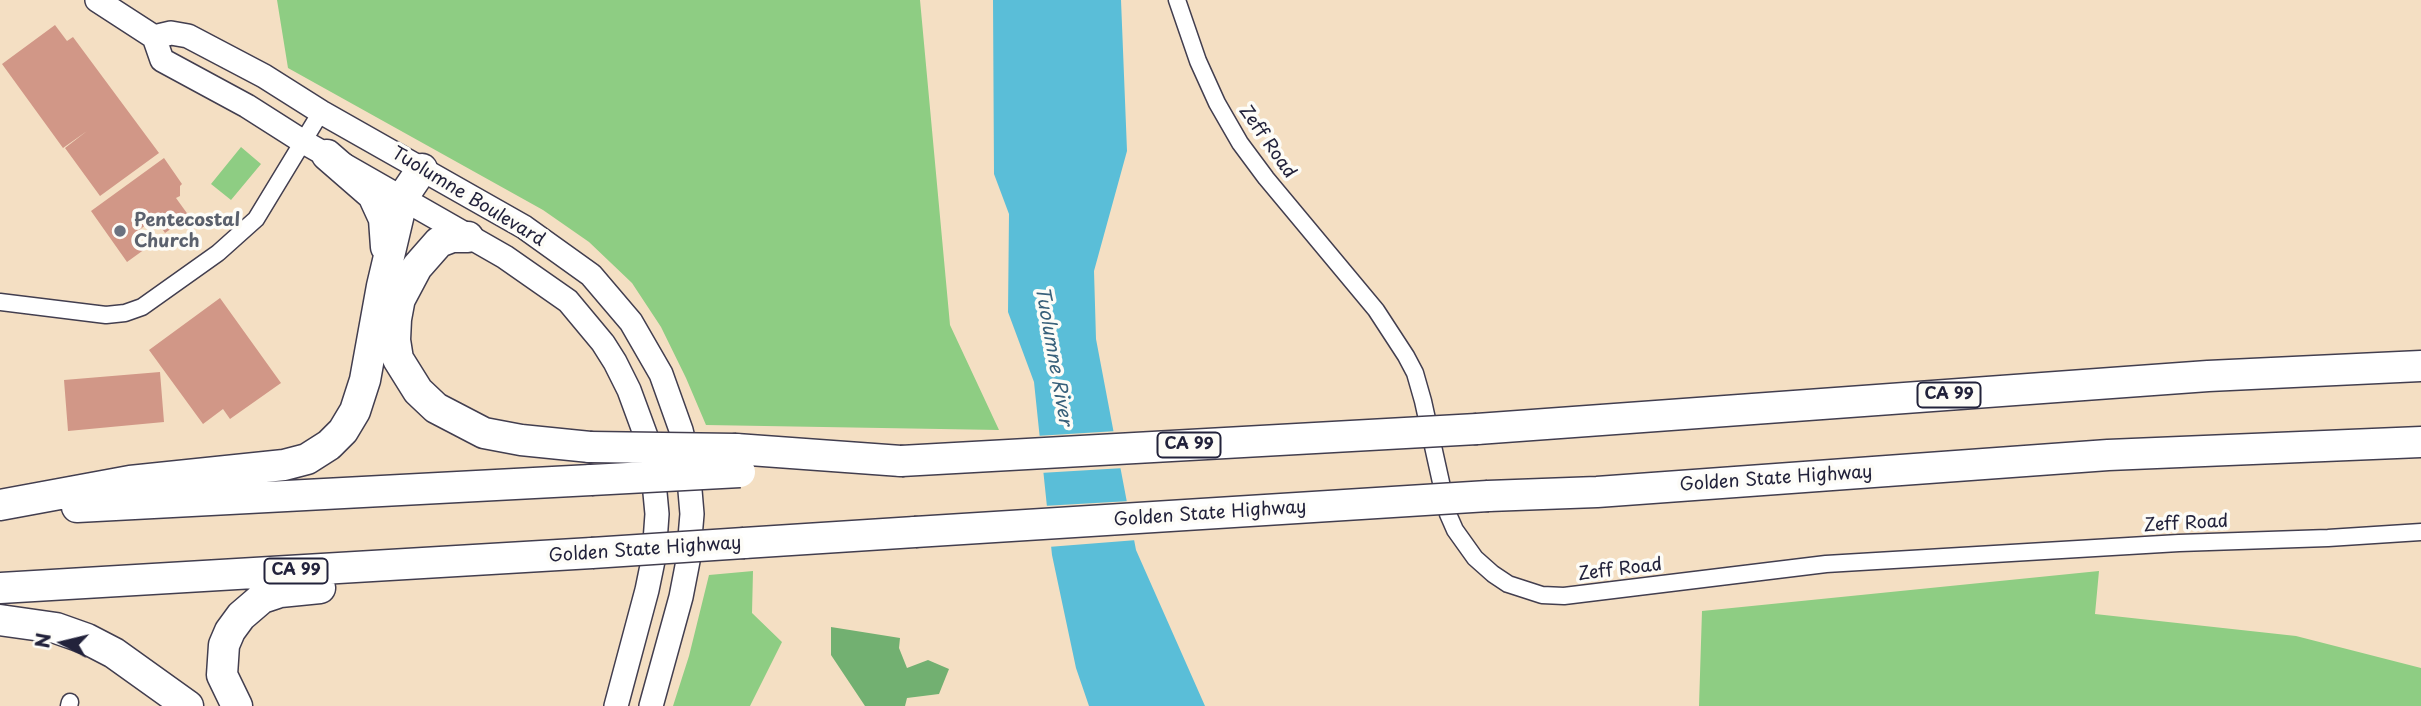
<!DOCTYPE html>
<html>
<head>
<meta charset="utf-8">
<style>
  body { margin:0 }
  #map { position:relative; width:2421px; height:706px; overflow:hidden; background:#f4dfc3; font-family:"Playpen Sans",sans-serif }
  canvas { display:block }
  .north { position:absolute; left:28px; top:608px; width:70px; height:70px; -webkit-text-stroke:5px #fdfcf7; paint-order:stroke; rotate:277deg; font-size:19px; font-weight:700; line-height:28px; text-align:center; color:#22223b }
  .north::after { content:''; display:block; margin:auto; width:24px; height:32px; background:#22223b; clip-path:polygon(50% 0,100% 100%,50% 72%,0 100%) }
</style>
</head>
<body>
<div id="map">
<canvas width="2421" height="706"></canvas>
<div class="north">N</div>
</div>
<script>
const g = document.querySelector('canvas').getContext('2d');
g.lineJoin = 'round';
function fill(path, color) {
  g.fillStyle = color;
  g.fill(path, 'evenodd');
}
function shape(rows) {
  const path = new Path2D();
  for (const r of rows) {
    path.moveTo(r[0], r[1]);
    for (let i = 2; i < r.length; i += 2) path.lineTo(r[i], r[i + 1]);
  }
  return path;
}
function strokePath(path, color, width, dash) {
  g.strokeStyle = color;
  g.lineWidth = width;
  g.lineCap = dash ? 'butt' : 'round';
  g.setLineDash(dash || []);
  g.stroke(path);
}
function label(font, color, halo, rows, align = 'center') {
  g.font = font + ' "Playpen Sans",sans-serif';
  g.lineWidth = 7;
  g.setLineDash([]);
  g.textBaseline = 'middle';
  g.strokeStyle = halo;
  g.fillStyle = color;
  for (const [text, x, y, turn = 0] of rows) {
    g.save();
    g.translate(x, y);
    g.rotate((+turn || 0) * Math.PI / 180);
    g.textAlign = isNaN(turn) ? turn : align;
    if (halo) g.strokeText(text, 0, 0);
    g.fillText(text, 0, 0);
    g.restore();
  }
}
fill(shape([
  [277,0,920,0,950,325,999,430,706,425,686,378,661,327,632,283,589,242,543,210,288,68],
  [241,147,261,164,231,200,211,184],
  [753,571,752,613,782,642,750,706,673,706,689,656,709,575],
  [2099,571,2095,614,2296,636,2421,668,2421,706,1699,706,1702,611]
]), '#8ecd83');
fill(shape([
  [831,627,900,638,899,648,907,668,928,660,949,669,939,694,907,698,905,706,865,706,831,655]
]), '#72b071');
fill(shape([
  [993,0,1121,0,1127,151,1094,271,1096,339,1136,550,1205,706,1089,706,1076,668,1052,555,1034,382,1008,312,1009,214,994,174]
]), '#5abed8');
fill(shape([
  [1117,431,1124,468,1040,473,1036,436],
  [1130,501,1137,540,1048,547,1043,506]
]), '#f4dfc3');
fill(shape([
  [55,25,67,41,73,37,159,153,100,196,65,148,87,131,63,148,2,64],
  [164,158,182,184,180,186,180,196,176,198,189,216,165,233,155,218,134,234,145,249,127,262,91,211],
  [220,298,281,383,230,419,223,409,203,424,149,350],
  [160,372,164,422,68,431,64,380]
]), '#d19787');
const street = shape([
  [1177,0,1198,61,1217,103,1240,143,1266,178,1376,310,1406,356,1415,373,1423,401,1448,514,1455,530,1475,558,1493,574,1508,584,1542,595,1564,596,1826,564,2179,543,2328,538,2421,532],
  [0,302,106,315,125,313,142,307,218,253,256,219,321,112],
  [69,706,70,702]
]);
const secondary = shape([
  [97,0,154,37,162,60,247,106,302,141,505,257,568,301,603,343,615,362,629,390,647,439,652,461,657,514,654,556,647,590,616,706],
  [154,37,171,33,188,36,264,76,321,112,524,227,591,275,631,322,661,374,681,430,687,455,692,514,688,561,681,597,651,706]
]);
const highway = shape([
  [327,155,373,195,384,219,386,247],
  [402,287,396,319,395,340,398,359,418,391,436,408,484,433,521,440,590,447],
  [400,299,417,267,439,242,452,237,468,237],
  [1477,429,2208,376,2421,366],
  [736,449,901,461],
  [1488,496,1597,492,2108,455,2421,442],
  [0,505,130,481,284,465,307,459,329,445,343,431,355,411,365,380,382,286,403,197,422,169],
  [77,507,591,480],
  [744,543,915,532],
  [0,588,592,553],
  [0,620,56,628,87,639,114,653,188,706],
  [237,706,222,675,224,645,230,631,241,616,262,598,280,592,320,588]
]);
strokePath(street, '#423e4f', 19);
strokePath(secondary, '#423e4f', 26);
strokePath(highway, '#423e4f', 33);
strokePath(street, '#fff', 16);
strokePath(secondary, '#fff', 23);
strokePath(highway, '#fff', 30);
const highwayBridge = shape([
  [590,447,736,449],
  [901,461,1477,429],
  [591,480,740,472],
  [915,532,1488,496],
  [592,553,744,543]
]);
strokePath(highwayBridge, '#423e4f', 33, []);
strokePath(highwayBridge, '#fff', 30);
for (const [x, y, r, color] of [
  [120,231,7,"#6b7280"]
]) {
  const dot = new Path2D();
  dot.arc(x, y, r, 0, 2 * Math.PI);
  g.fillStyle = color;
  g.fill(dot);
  strokePath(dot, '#fdfcf7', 2.5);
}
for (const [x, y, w] of [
  [1949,395,63],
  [1189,445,63],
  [296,571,63]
]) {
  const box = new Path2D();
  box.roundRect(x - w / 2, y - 12.5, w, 25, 5);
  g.fillStyle = '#fdfcf7';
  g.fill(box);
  strokePath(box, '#22223b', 2);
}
label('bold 16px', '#22223b', null, [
  ["CA 99",1949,395],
  ["CA 99",1189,445],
  ["CA 99",296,571]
]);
label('18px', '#22223b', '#fdfcf7', [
  ["Zeff Road",1267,142,55],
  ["Tuolumne Boulevard",468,197,31],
  ["Golden State Highway",1776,479,-4],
  ["Golden State Highway",1210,514,-4],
  ["Zeff Road",2186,524,-3],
  ["Golden State Highway",645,550,-4],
  ["Zeff Road",1620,570,-7]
]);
label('bold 18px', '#5b616d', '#fdfcf7', [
  ["Pentecostal",134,221],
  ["Church",134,242]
], 'left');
label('italic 19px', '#38607a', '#fdfcf7', [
  ["Tuolumne River",1053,356,80]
]);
</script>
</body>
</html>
